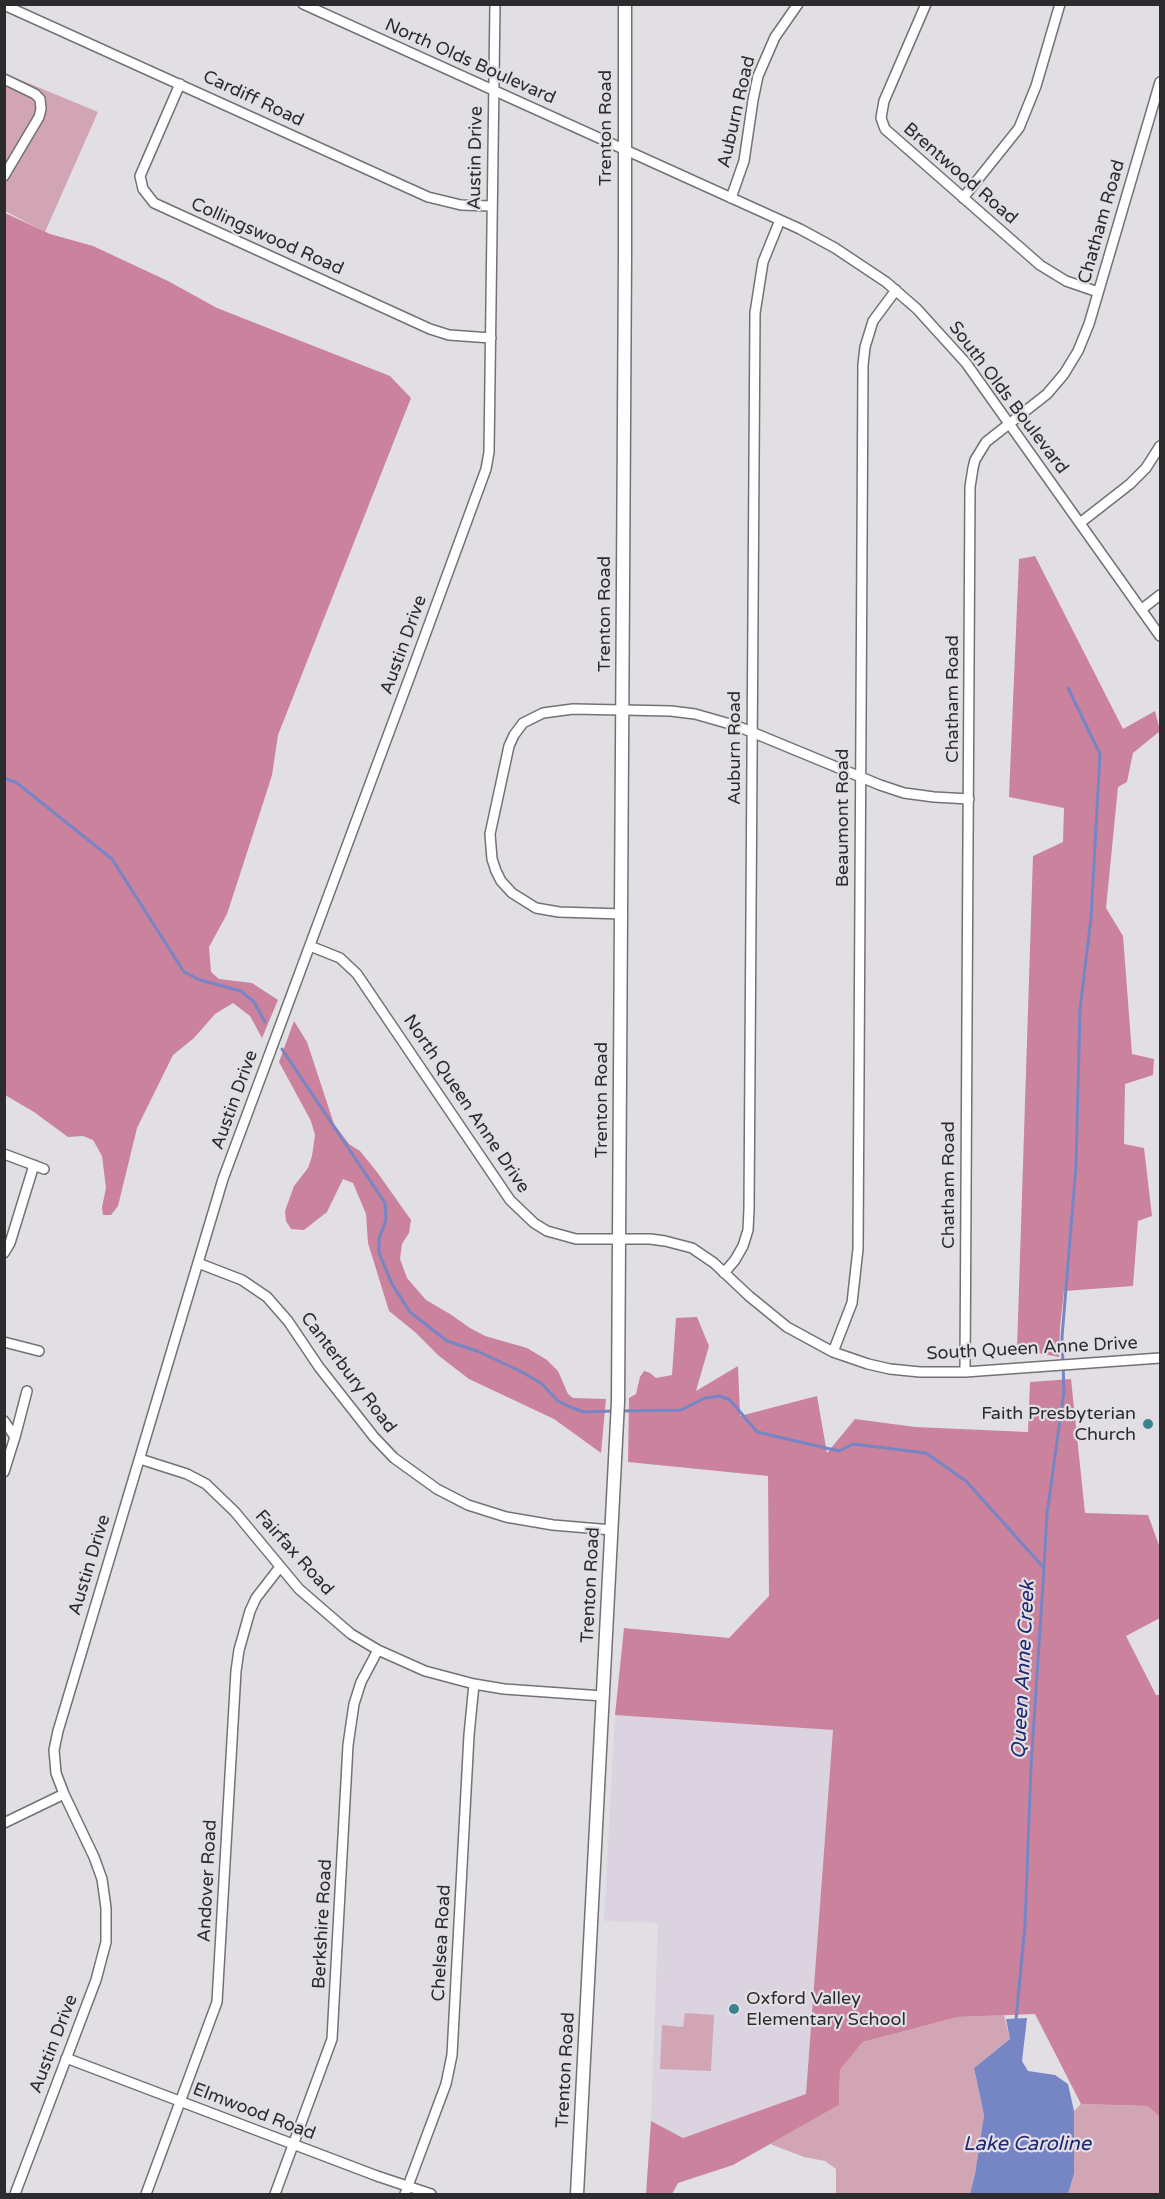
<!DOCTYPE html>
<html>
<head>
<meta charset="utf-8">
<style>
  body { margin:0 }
  #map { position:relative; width:1165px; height:2199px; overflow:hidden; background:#e2dfe4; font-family:"Varela Round",sans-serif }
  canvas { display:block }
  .frame { position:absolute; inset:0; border:6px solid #2c2b2d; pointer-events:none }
</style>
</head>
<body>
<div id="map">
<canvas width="1165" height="2199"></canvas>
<div class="frame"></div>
</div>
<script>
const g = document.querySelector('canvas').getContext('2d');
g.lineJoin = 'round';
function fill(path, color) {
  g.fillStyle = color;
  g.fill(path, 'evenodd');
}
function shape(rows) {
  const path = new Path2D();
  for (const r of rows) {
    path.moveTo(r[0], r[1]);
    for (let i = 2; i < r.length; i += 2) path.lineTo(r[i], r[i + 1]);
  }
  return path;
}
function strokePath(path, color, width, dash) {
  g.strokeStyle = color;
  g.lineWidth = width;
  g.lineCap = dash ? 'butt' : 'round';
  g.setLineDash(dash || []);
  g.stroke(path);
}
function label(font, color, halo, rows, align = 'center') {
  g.font = font + ' "Varela Round",sans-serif';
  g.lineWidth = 4.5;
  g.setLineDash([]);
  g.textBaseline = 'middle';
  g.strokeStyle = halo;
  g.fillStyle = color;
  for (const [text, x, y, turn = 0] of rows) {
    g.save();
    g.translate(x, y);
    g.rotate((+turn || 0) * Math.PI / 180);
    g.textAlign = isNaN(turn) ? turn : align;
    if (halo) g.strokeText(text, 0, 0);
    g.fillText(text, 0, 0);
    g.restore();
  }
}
fill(shape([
  [615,1715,833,1729,806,2094,683,2138,651,2121,658,1923,604,1921]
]), '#dbd3df');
fill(shape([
  [4,73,98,112,45,232,5,211],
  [685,2013,714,2015,711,2071,660,2069,662,2025,683,2027],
  [1004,2015,1010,2039,974,2068,984,2115,975,2174,970,2194,836,2194,836,2169,825,2161,804,2157,770,2144,839,2105,840,2070,863,2042,958,2017],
  [1081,2104,1147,2106,1160,2117,1160,2194,1068,2194,1074,2174,1074,2111]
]), '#d2a5b5');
fill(shape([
  [5,213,50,234,93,246,168,281,217,308,390,376,411,398,278,735,272,775,257,822,227,914,209,947,211,972,219,979,252,983,278,1000,262,1038,250,1016,233,1003,215,1014,194,1038,173,1055,137,1128,118,1206,111,1215,103,1215,102,1207,106,1188,102,1156,93,1140,83,1136,68,1137,34,1112,5,1095],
  [1035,556,1123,729,1155,711,1160,731,1133,753,1127,782,1118,787,1106,908,1123,936,1132,1054,1154,1059,1153,1075,1125,1084,1124,1144,1144,1148,1152,1216,1138,1221,1133,1286,1064,1291,1060,1327,1059,1357,1017,1349,1033,856,1063,842,1064,808,1009,797,1019,559],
  [294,1021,307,1042,334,1124,349,1144,360,1151,377,1172,411,1220,409,1233,402,1244,400,1259,407,1278,426,1300,450,1314,470,1328,485,1336,527,1348,547,1360,558,1371,568,1394,573,1398,606,1399,601,1453,554,1419,469,1379,439,1356,415,1332,389,1311,368,1243,366,1214,353,1183,343,1179,327,1212,304,1230,291,1229,286,1221,285,1211,294,1186,308,1168,312,1156,315,1135,311,1121,279,1062],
  [697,1317,709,1346,696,1391,738,1366,740,1416,817,1396,827,1453,855,1419,915,1427,1028,1432,1030,1382,1071,1379,1085,1513,1148,1515,1160,1548,1160,1618,1126,1636,1156,1695,1160,1695,1160,2117,1147,2106,1081,2104,1035,2014,958,2017,863,2042,840,2070,839,2105,733,2165,678,2183,672,2194,646,2194,651,2121,683,2138,806,2094,833,1730,615,1715,624,1628,729,1638,769,1596,768,1476,628,1462,629,1398,636,1394,640,1377,644,1371,650,1373,656,1378,672,1375,676,1318]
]), '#ca829d');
fill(shape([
  [1027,2018,1022,2061,1028,2071,1055,2075,1068,2084,1074,2111,1074,2174,1068,2194,970,2194,975,2174,984,2115,974,2068,1010,2039,1006,2019]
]), '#7686c4');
strokePath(shape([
  [4,778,17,783,112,859,184,972,200,980,241,991,254,1002,265,1022],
  [282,1049,385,1203,386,1220,379,1239,379,1253,392,1284,410,1312,447,1341,477,1351,520,1371,541,1383,558,1401,568,1406,584,1412,613,1411],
  [620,1411,681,1410,705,1398,720,1396,730,1400,757,1432,839,1451,853,1444,926,1453,966,1481,1044,1568,1031,1767,1025,1925,1016,2020],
  [1044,1567,1047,1514,1064,1391,1062,1337,1076,1166,1080,1009,1091,918,1100,754,1068,688],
  [4,2191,5,2192]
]), '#7686c4', 3);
const minor = shape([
  [303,4,800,229,835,248,886,282,917,309,966,363,1160,636],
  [926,4,884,101,881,118,885,129,1040,265,1066,281,1098,292],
  [4,5,428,197,461,205,492,206],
  [4,79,35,94,40,99,41,109,39,117,4,176],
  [180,84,140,176,143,189,154,203,430,329,449,335,491,338],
  [731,198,744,161,753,100,758,76,775,37,798,4],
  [963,198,1019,128,1036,86,1060,4],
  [1080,523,1130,484,1146,468,1160,446],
  [1142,609,1160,595],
  [622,914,559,912,536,908,512,893,501,881,496,871,492,859,490,834,509,746,514,735,523,723,543,713,573,709,671,711,695,714,737,726,880,785,904,793,934,797,969,799],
  [310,946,340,958,357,974,510,1200,534,1223,547,1231,576,1239,650,1239,665,1241,692,1248,714,1263,749,1296,787,1327,833,1352,868,1364,890,1369,920,1372,965,1372,1160,1358],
  [4,1154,44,1169],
  [4,1253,10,1243,34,1165],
  [198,1263,242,1280,267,1297,288,1321,319,1367,374,1437,394,1458,437,1489,468,1505,506,1517,553,1525,612,1530],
  [724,1273,735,1260,743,1246,748,1230,749,1209,755,313,763,262,780,220],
  [4,1342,39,1351],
  [833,1352,852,1303,858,1249,863,365,865,347,873,321,896,290],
  [965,1372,970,487,973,468,975,460,986,442,1047,394,1064,374,1078,351,1089,324,1160,82],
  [4,1421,15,1437,4,1472],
  [15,1437,27,1391],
  [140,1459,187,1474,206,1484,235,1512,299,1589,351,1634,378,1650,425,1671,474,1684,504,1689,603,1696],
  [4,1823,64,1794],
  [66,2058,377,2176,431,2194],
  [15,2194,96,1980,106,1942,106,1908,102,1879,94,1857,64,1794,56,1773,54,1750,58,1731,223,1179,413,668,486,469,489,452,495,4],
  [146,2194,217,2002,236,1671,239,1650,250,1611,256,1598,280,1567],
  [275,2194,332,2039,348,1745,354,1704,361,1682,378,1650],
  [405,2194,446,2084,452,2055,469,1735,474,1684]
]);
const major = shape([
  [577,2194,618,1402,625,255,625,4]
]);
strokePath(minor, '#747175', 12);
strokePath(major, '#747175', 15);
strokePath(minor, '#fff', 9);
strokePath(major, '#fff', 12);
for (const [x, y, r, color] of [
  [1148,1424,6,"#3d838f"],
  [734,2009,6,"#3d838f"]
]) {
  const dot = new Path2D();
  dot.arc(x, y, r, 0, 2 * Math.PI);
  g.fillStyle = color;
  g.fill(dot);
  strokePath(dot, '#e2dfe4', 2);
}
label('18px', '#2c2b2d', '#e2dfe4', [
  ["North Olds Boulevard",470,62,24],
  ["Cardiff Road",253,99,25],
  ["Auburn Road",737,112,-77],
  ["Trenton Road",606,128,-90],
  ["Austin Drive",476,158,-89],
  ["Brentwood Road",960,174,41],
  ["Chatham Road",1102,222,-74],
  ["Collingswood Road",267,237,24],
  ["South Olds Boulevard",1008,398,53],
  ["Trenton Road",605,614,-90],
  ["Austin Drive",404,645,-70],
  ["Chatham Road",953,699,-90],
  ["Auburn Road",735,748,-90],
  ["Beaumont Road",843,818,-90],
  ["Austin Drive",235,1100,-70],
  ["Trenton Road",602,1100,-90],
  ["North Queen Anne Drive",466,1104,56],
  ["Chatham Road",949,1185,-90],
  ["South Queen Anne Drive",1032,1349,-3],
  ["Canterbury Road",348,1373,53],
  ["Fairfax Road",294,1553,48],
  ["Austin Drive",90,1565,-73],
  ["Trenton Road",591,1585,-87],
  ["Andover Road",208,1881,-87],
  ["Berkshire Road",323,1924,-87],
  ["Chelsea Road",442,1943,-87],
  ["Austin Drive",54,2044,-69],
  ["Trenton Road",566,2070,-87],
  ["Elmwood Road",254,2112,21]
]);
label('18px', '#2c2b2d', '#e2dfe4', [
  ["Faith Presbyterian",1136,1414],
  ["Church",1136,1435],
  ["Oxford Valley",746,1999,"left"],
  ["Elementary School",746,2020,"left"]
], 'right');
label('italic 20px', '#1f2771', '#e2dfe4', [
  ["Queen Anne Creek",1024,1670,-87],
  ["Lake Caroline",1027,2145]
]);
</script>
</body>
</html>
